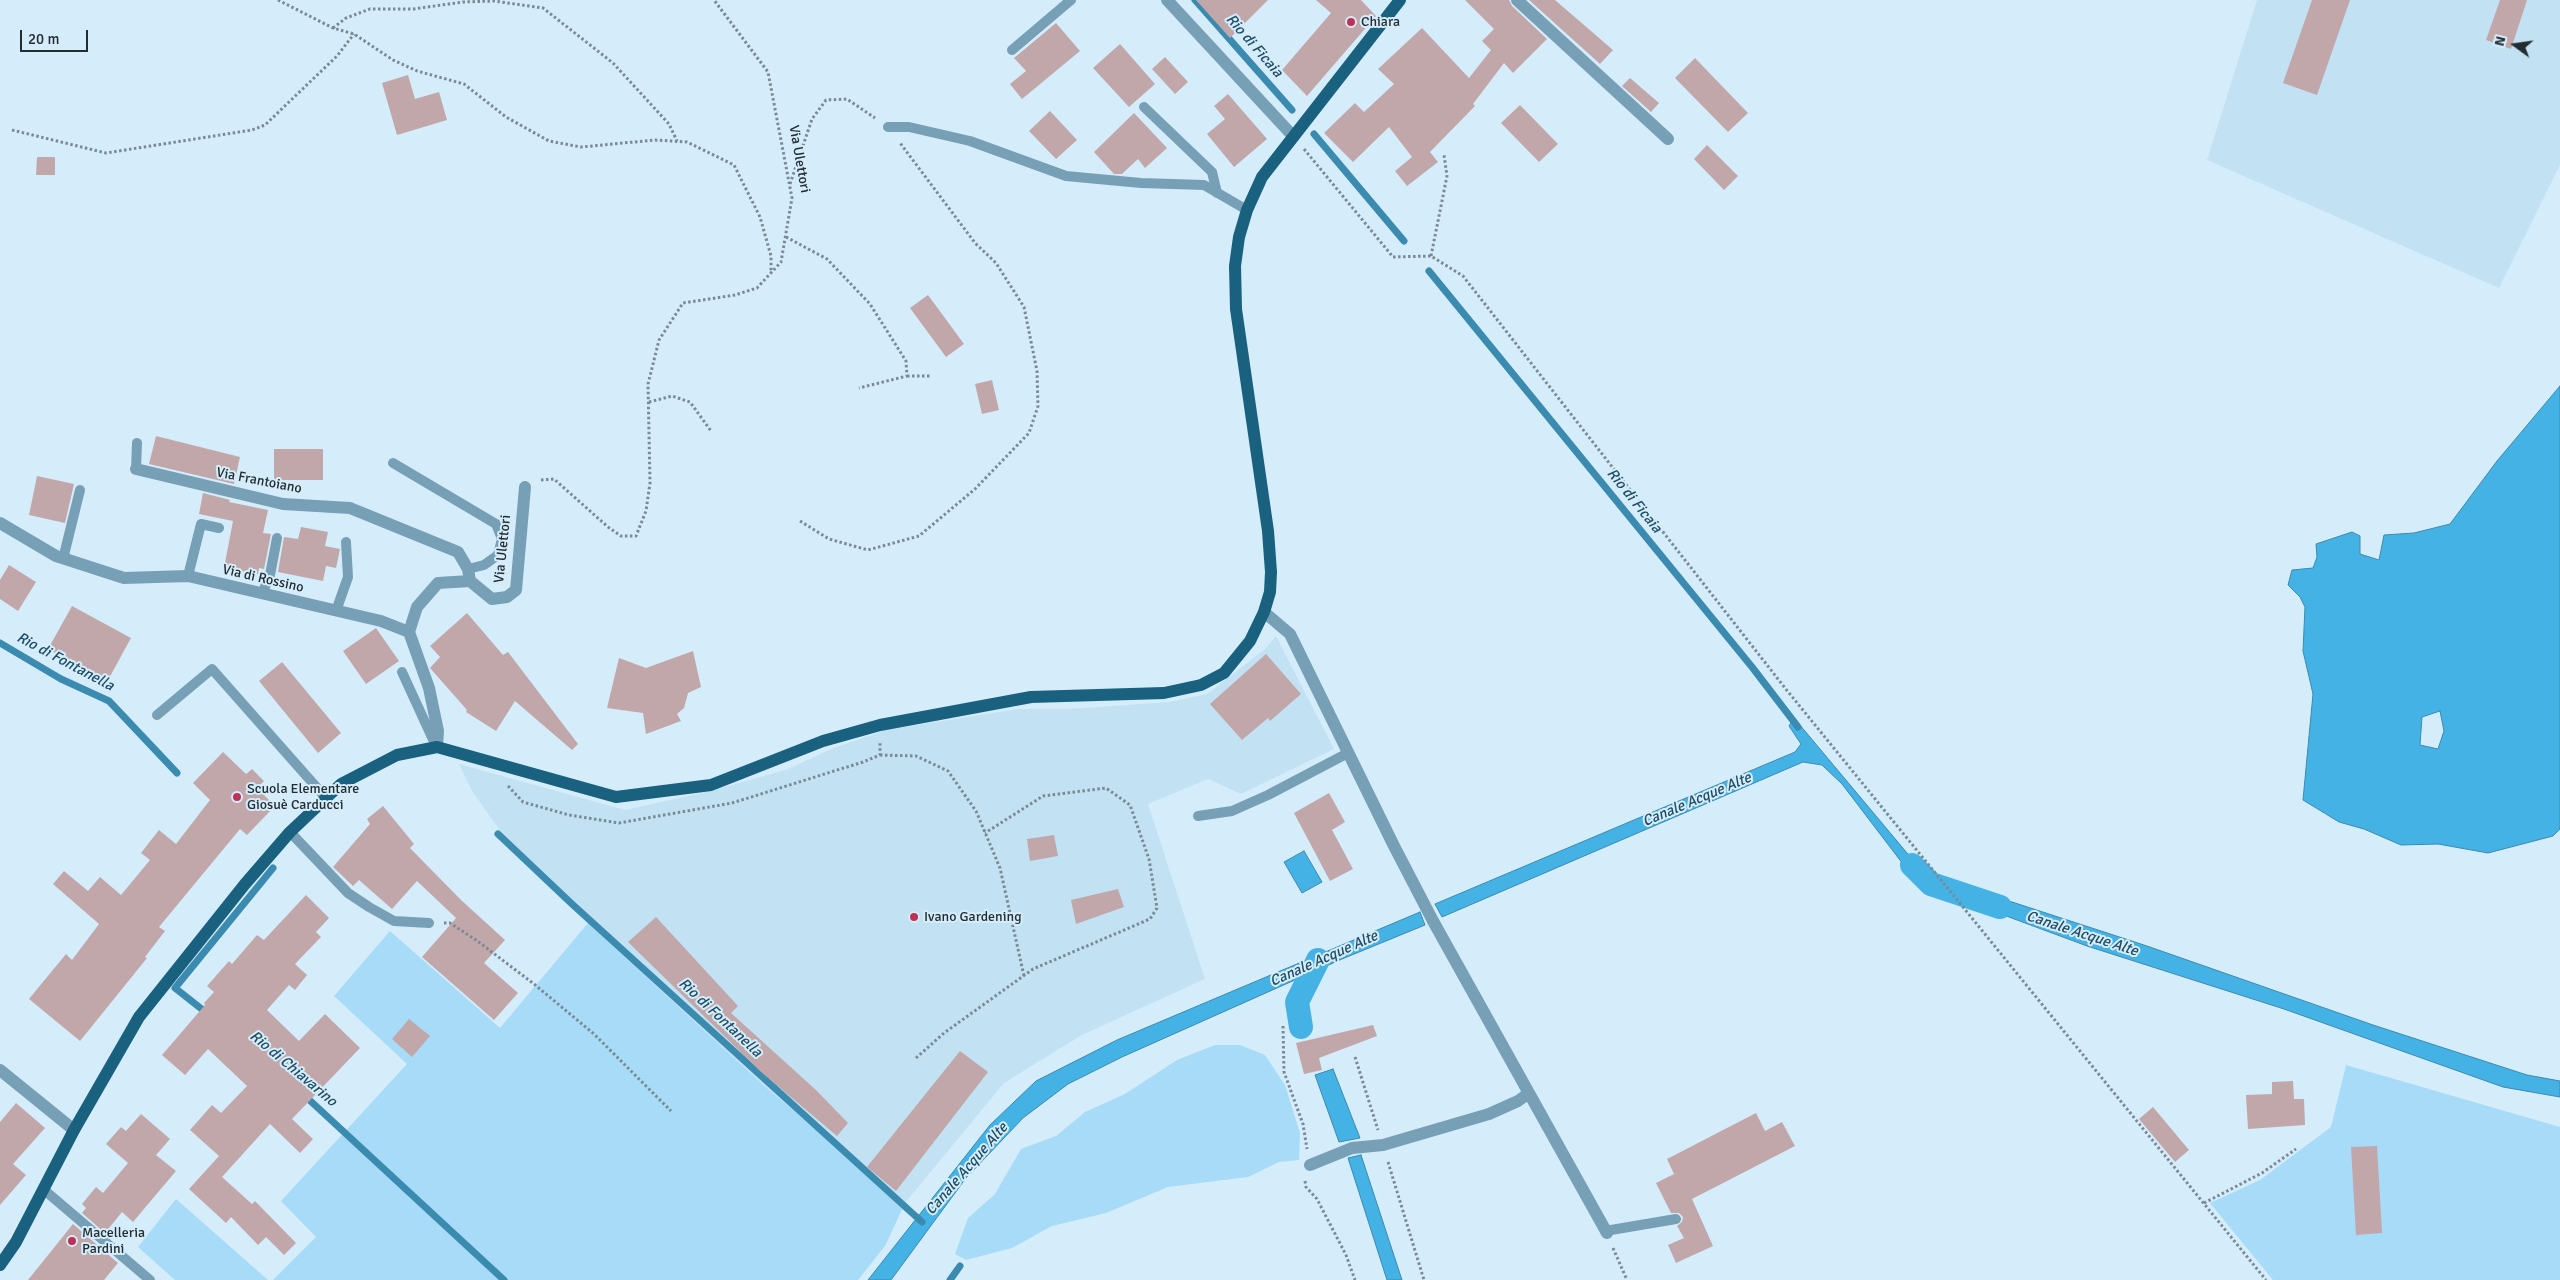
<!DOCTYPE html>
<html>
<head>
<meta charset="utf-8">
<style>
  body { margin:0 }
  #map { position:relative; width:2560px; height:1280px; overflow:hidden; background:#d5edfb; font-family:Signika,sans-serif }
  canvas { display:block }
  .north { position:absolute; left:2490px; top:20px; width:50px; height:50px; -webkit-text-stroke:4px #d5edfb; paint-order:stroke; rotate:284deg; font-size:14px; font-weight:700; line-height:20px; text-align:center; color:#232c31 }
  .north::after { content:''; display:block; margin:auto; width:18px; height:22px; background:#232c31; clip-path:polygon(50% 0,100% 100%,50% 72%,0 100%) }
  .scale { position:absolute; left:20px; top:30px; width:68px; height:22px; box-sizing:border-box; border:2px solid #232c31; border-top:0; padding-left:6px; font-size:15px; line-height:18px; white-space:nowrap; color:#232c31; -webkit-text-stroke:4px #d5edfb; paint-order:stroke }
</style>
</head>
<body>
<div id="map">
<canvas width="2560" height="1280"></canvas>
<div class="north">N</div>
<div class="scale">20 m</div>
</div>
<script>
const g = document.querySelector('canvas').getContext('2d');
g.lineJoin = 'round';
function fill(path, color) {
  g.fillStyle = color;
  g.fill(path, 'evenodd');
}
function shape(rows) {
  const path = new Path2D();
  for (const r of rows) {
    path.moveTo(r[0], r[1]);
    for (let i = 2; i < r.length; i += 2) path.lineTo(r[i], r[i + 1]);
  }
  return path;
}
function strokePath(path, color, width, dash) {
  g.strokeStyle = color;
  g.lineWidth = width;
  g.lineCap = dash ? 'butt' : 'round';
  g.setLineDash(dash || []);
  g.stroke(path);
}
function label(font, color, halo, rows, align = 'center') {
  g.font = font + ' Signika,sans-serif';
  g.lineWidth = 4;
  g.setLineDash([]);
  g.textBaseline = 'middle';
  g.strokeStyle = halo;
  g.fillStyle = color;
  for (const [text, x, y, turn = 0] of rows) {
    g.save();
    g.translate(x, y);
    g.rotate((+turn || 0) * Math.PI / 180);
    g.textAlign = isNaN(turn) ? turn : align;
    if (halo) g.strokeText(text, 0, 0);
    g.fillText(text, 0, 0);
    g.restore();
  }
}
fill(shape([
  [2257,0,2560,0,2560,165,2499,288,2207,160],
  [1276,636,1334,749,1241,794,1208,779,1148,804,1205,979,1082,1035,1004,1083,905,1203,763,1085,588,923,546,875,506,839,472,791,459,764,625,810,711,791,788,769,831,749,886,730,1018,709,1070,709,1169,702,1207,694,1265,649]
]), '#c2e2f4');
fill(shape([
  [588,923,763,1085,905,1203,885,1246,858,1280,273,1280,316,1237,281,1201,407,1064,334,996,390,931,500,1028],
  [1215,1045,1240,1045,1265,1055,1285,1085,1300,1133,1299,1160,1279,1162,1248,1177,1168,1187,1106,1213,1052,1226,1012,1248,966,1260,955,1254,968,1218,995,1194,1021,1149,1056,1136,1085,1112,1125,1094,1177,1060],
  [2346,1065,2560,1127,2560,1280,2273,1280,2210,1203,2260,1180,2331,1127],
  [176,1199,268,1280,175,1280,138,1247]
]), '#a7dbf7');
const water = shape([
  [2560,386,2560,829,2553,836,2488,853,2438,844,2401,845,2364,829,2339,822,2303,800,2313,694,2303,651,2305,607,2300,597,2288,585,2292,570,2313,568,2317,557,2316,544,2352,532,2360,536,2360,554,2379,560,2384,535,2414,533,2450,524,2497,461,2560,386],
  [2440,711,2444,731,2438,749,2420,745,2422,717,2440,711],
  [1794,718,1943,896,1922,885,1906,868,1842,784,1822,765,1803,762,1442,917,1435,904,1795,752,1801,744,1789,726,1794,718],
  [1304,851,1322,882,1302,893,1284,862,1304,851],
  [1963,886,2147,946,2373,1025,2527,1075,2560,1081,2560,1097,2503,1087,2284,1009,2087,946,1974,904,1963,886],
  [1420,912,1425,925,1342,959,1122,1057,1068,1084,1023,1118,966,1178,891,1280,868,1280,990,1125,1036,1081,1117,1040,1420,912],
  [1333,1069,1360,1138,1339,1142,1315,1075,1333,1069],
  [1361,1155,1402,1280,1387,1280,1348,1158,1361,1155]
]);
fill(water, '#45b2e5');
strokePath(water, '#3b8aaf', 1);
strokePath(shape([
  [1195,0,1292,110],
  [1314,134,1404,241],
  [1429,271,1752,667,1798,727],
  [0,643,61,679,109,701,177,773],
  [498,834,572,904,922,1222],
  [208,1014,175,988,273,868],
  [304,1095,504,1280],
  [950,1280,960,1266]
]), '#3b8aaf', 7);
strokePath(shape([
  [1912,865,1931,884,2000,907],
  [1301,1027,1297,1002,1318,960]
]), '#45b2e5', 24);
fill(shape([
  [1196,0,1268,0,1230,38],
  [1316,0,1361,0,1376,16,1307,96,1282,70,1331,13],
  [1465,0,1509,0,1512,6,1547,39,1513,73,1504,63,1473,104,1475,106,1430,152,1438,162,1407,186,1395,171,1412,157,1389,127,1353,162,1324,133,1355,103,1364,112,1394,84,1378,69,1422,28,1469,78,1491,50,1482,41,1494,29],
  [1529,0,1555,0,1613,50,1600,64],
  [2312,0,2350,0,2317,95,2283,83],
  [2500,0,2527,0,2511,49,2486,40],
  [1056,23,1080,51,1022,99,1010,84,1026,71,1014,58],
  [1120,44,1155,84,1129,107,1093,68],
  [1165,57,1188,82,1175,94,1152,69],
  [1695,58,1748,113,1728,132,1675,78],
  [408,75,415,99,439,92,447,120,397,135,382,83],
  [1630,78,1659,103,1651,112,1622,86],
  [1228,94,1267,139,1234,167,1207,134,1225,119,1214,106],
  [1520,105,1558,144,1539,162,1501,123],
  [1050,111,1077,140,1056,159,1029,131],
  [1134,113,1167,148,1145,168,1138,159,1122,174,1114,174,1094,152],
  [1707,145,1738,176,1724,190,1694,159],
  [37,157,55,157,55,175,36,175],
  [928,295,964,344,946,357,910,308],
  [992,380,999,410,982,414,975,384],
  [156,436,240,457,234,484,149,464],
  [274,449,323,449,323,480,274,480],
  [37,476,74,484,65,523,29,515],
  [203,493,230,500,229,502,268,510,263,533,271,534,264,569,259,568,258,574,224,568,233,521,199,514],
  [301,527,328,532,325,546,340,549,336,568,326,566,323,581,278,572,284,537,298,539],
  [9,565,36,582,18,611,0,599,0,580],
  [72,606,131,638,107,682,48,649],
  [467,613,503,655,508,652,578,744,572,750,515,701,496,731,466,712,467,710,430,668,440,657,430,646],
  [376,628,399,661,366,684,343,651],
  [693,651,701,687,688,693,684,708,677,714,681,721,646,734,643,713,607,708,619,658,646,668],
  [1266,654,1301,694,1270,721,1268,718,1242,740,1210,704],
  [282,662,341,733,318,753,259,681],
  [223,752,246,774,252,769,264,781,257,788,275,806,247,835,240,829,159,927,165,931,145,957,147,958,80,1041,29,999,66,954,72,960,99,924,53,884,64,871,88,891,100,877,121,895,150,860,141,853,159,830,176,844,210,800,193,783],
  [1329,793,1345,822,1332,830,1353,869,1330,881,1294,813],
  [383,806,414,844,410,848,461,900,505,940,484,963,518,993,494,1020,422,957,456,918,417,881,392,909,359,880,353,886,333,867,370,824,367,819],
  [1054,835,1058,856,1030,861,1027,839],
  [1118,889,1124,907,1076,924,1071,900],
  [306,895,329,918,316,932,321,937,295,964,307,975,295,990,289,985,267,1010,299,1041,325,1014,360,1048,292,1119,313,1139,300,1153,270,1124,222,1177,252,1204,255,1201,296,1243,284,1255,266,1237,258,1245,231,1217,226,1223,189,1189,219,1156,190,1130,212,1105,221,1113,247,1086,208,1049,185,1075,162,1055,205,1005,204,1003,214,992,207,986,229,961,232,964,257,935,264,940],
  [656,917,738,1006,731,1013,816,1090,848,1123,837,1136,760,1071,628,942],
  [409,1019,430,1036,412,1057,392,1039],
  [1373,1025,1377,1036,1319,1058,1322,1070,1304,1074,1296,1043],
  [960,1051,988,1072,896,1191,867,1167],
  [2293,1081,2294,1099,2304,1099,2305,1125,2248,1129,2246,1095,2272,1094,2272,1082],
  [16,1103,45,1128,13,1164,26,1175,0,1205,0,1122],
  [2153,1107,2189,1150,2175,1162,2139,1119],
  [1756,1113,1765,1131,1782,1122,1795,1146,1692,1199,1713,1246,1676,1263,1668,1245,1684,1238,1677,1226,1682,1222,1683,1217,1679,1213,1671,1213,1656,1183,1674,1174,1667,1159],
  [141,1114,170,1139,156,1155,176,1171,133,1222,122,1212,105,1233,82,1213,86,1208,82,1204,96,1187,103,1193,128,1163,106,1144,121,1127,126,1131],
  [2377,1146,2382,1233,2356,1235,2351,1147],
  [73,1224,118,1263,104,1280,28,1280]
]), '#c1a7a9');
strokePath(shape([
  [278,0,333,28,354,34,393,60,417,71,464,84,506,117,549,141,581,147,655,140,687,142,734,165,760,217,771,256,771,272],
  [333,28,346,18,370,9,413,9,463,2,494,1,543,8,613,63,669,124,677,141],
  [12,130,106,153,252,130,265,125,337,56,354,34],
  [1304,149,1393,257,1431,256,1463,276,1785,688,2266,1280],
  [790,184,812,119,826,100,847,99,875,118],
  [786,237,827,259,870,304,906,361,907,376,859,388],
  [1431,256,1447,176,1444,155],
  [907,376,932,376],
  [649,402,672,396,690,402,711,431],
  [541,480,554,479,608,527,621,536,636,536,646,511,650,483,648,384,659,340,683,303,735,295,757,288,781,262,792,198,768,72,714,0],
  [800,521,829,539,868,550,919,536,975,489,1029,433,1038,406,1037,371,1024,307,996,263,975,243,900,143],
  [880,755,916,756,948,771,976,811,1000,868,1024,976],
  [508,786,523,802,569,815,619,823,732,803,863,762,880,755,880,742],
  [444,923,450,923,476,940,534,984,594,1034,671,1111],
  [1283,1026,1284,1072,1303,1124,1307,1149],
  [1355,1057,1378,1130],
  [916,1058,944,1033,1033,969,1150,919,1157,908,1149,859,1130,805,1106,788,1043,796,985,833],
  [1388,1162,1424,1280],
  [1305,1181,1306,1187,1317,1199,1346,1255,1355,1280],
  [2204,1203,2262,1173,2296,1149],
  [1613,1248,1627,1280]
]), '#7a8a94', 3, [2.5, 2.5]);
strokePath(shape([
  [1012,50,1071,0],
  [1144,107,1212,172,1217,193],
  [888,127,909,127,970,141,1066,176,1141,183,1204,185,1247,210],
  [393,463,496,524,502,539,498,555,484,565,468,569],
  [136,469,137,443],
  [63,559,80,490],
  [188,576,201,524,219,528],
  [262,594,270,575,277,538],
  [336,611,348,577,346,542],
  [402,672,436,746],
  [157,715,212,669,326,798],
  [1198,816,1232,811,1268,795,1348,753],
  [290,832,348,893,369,907,394,921,429,923],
  [43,1189,150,1280],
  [1605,1231,1676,1219]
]), '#77a0b6', 10);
strokePath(shape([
  [1167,0,1292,135],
  [1517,0,1668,139],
  [136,469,283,504,350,508,458,552,468,569,470,581],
  [0,523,56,556,124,578,188,576,381,621,409,632,429,688,438,731,437,747],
  [1264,612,1290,634,1394,846,1433,921,1607,1233],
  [409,632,417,607,438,583,470,581,492,599,507,597,516,590,525,487],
  [0,1070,74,1130],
  [1310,1165,1352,1148,1383,1145,1489,1114,1518,1101,1529,1093]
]), '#77a0b6', 12);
strokePath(shape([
  [0,1265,16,1242,74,1130,139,1017,245,884,290,832,341,784,397,755,437,747,616,797,711,785,823,741,880,725,1031,697,1164,693,1201,685,1224,673,1250,641,1264,612,1270,592,1271,572,1268,531,1236,309,1235,266,1239,237,1247,210,1262,177,1400,0]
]), '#1a607f', 12);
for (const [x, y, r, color] of [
  [1351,22,5,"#c03156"],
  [237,797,5,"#c03156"],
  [914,917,5,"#c03156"],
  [72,1241,5,"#c03156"]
]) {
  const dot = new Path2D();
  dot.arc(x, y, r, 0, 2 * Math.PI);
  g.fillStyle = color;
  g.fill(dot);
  strokePath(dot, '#d5edfb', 2);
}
label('14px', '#232c31', '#d5edfb', [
  ["Chiara",1361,22],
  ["Scuola Elementare",247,789],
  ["Giosuè Carducci",247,805],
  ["Ivano Gardening",924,917],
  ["Macelleria",82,1233],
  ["Pardini",82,1249]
], 'left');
label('14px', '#232c31', '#d5edfb', [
  ["Via Ulettori",799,159,80],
  ["Via Frantoiano",259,481,11],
  ["Via Ulettori",503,549,-84],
  ["Via di Rossino",263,579,13]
]);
label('italic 15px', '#204d63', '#d5edfb', [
  ["Rio di Ficaia",1254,46,49],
  ["Rio di Ficaia",1634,501,51],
  ["Rio di Fontanella",65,662,28],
  ["Canale Acque Alte",1697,800,-23],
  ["Canale Acque Alte",2082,934,18],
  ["Canale Acque Alte",1324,959,-24],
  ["Rio di Fontanella",720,1018,43],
  ["Rio di Chiavarino",293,1069,40],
  ["Canale Acque Alte",967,1169,-49]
]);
</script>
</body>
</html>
